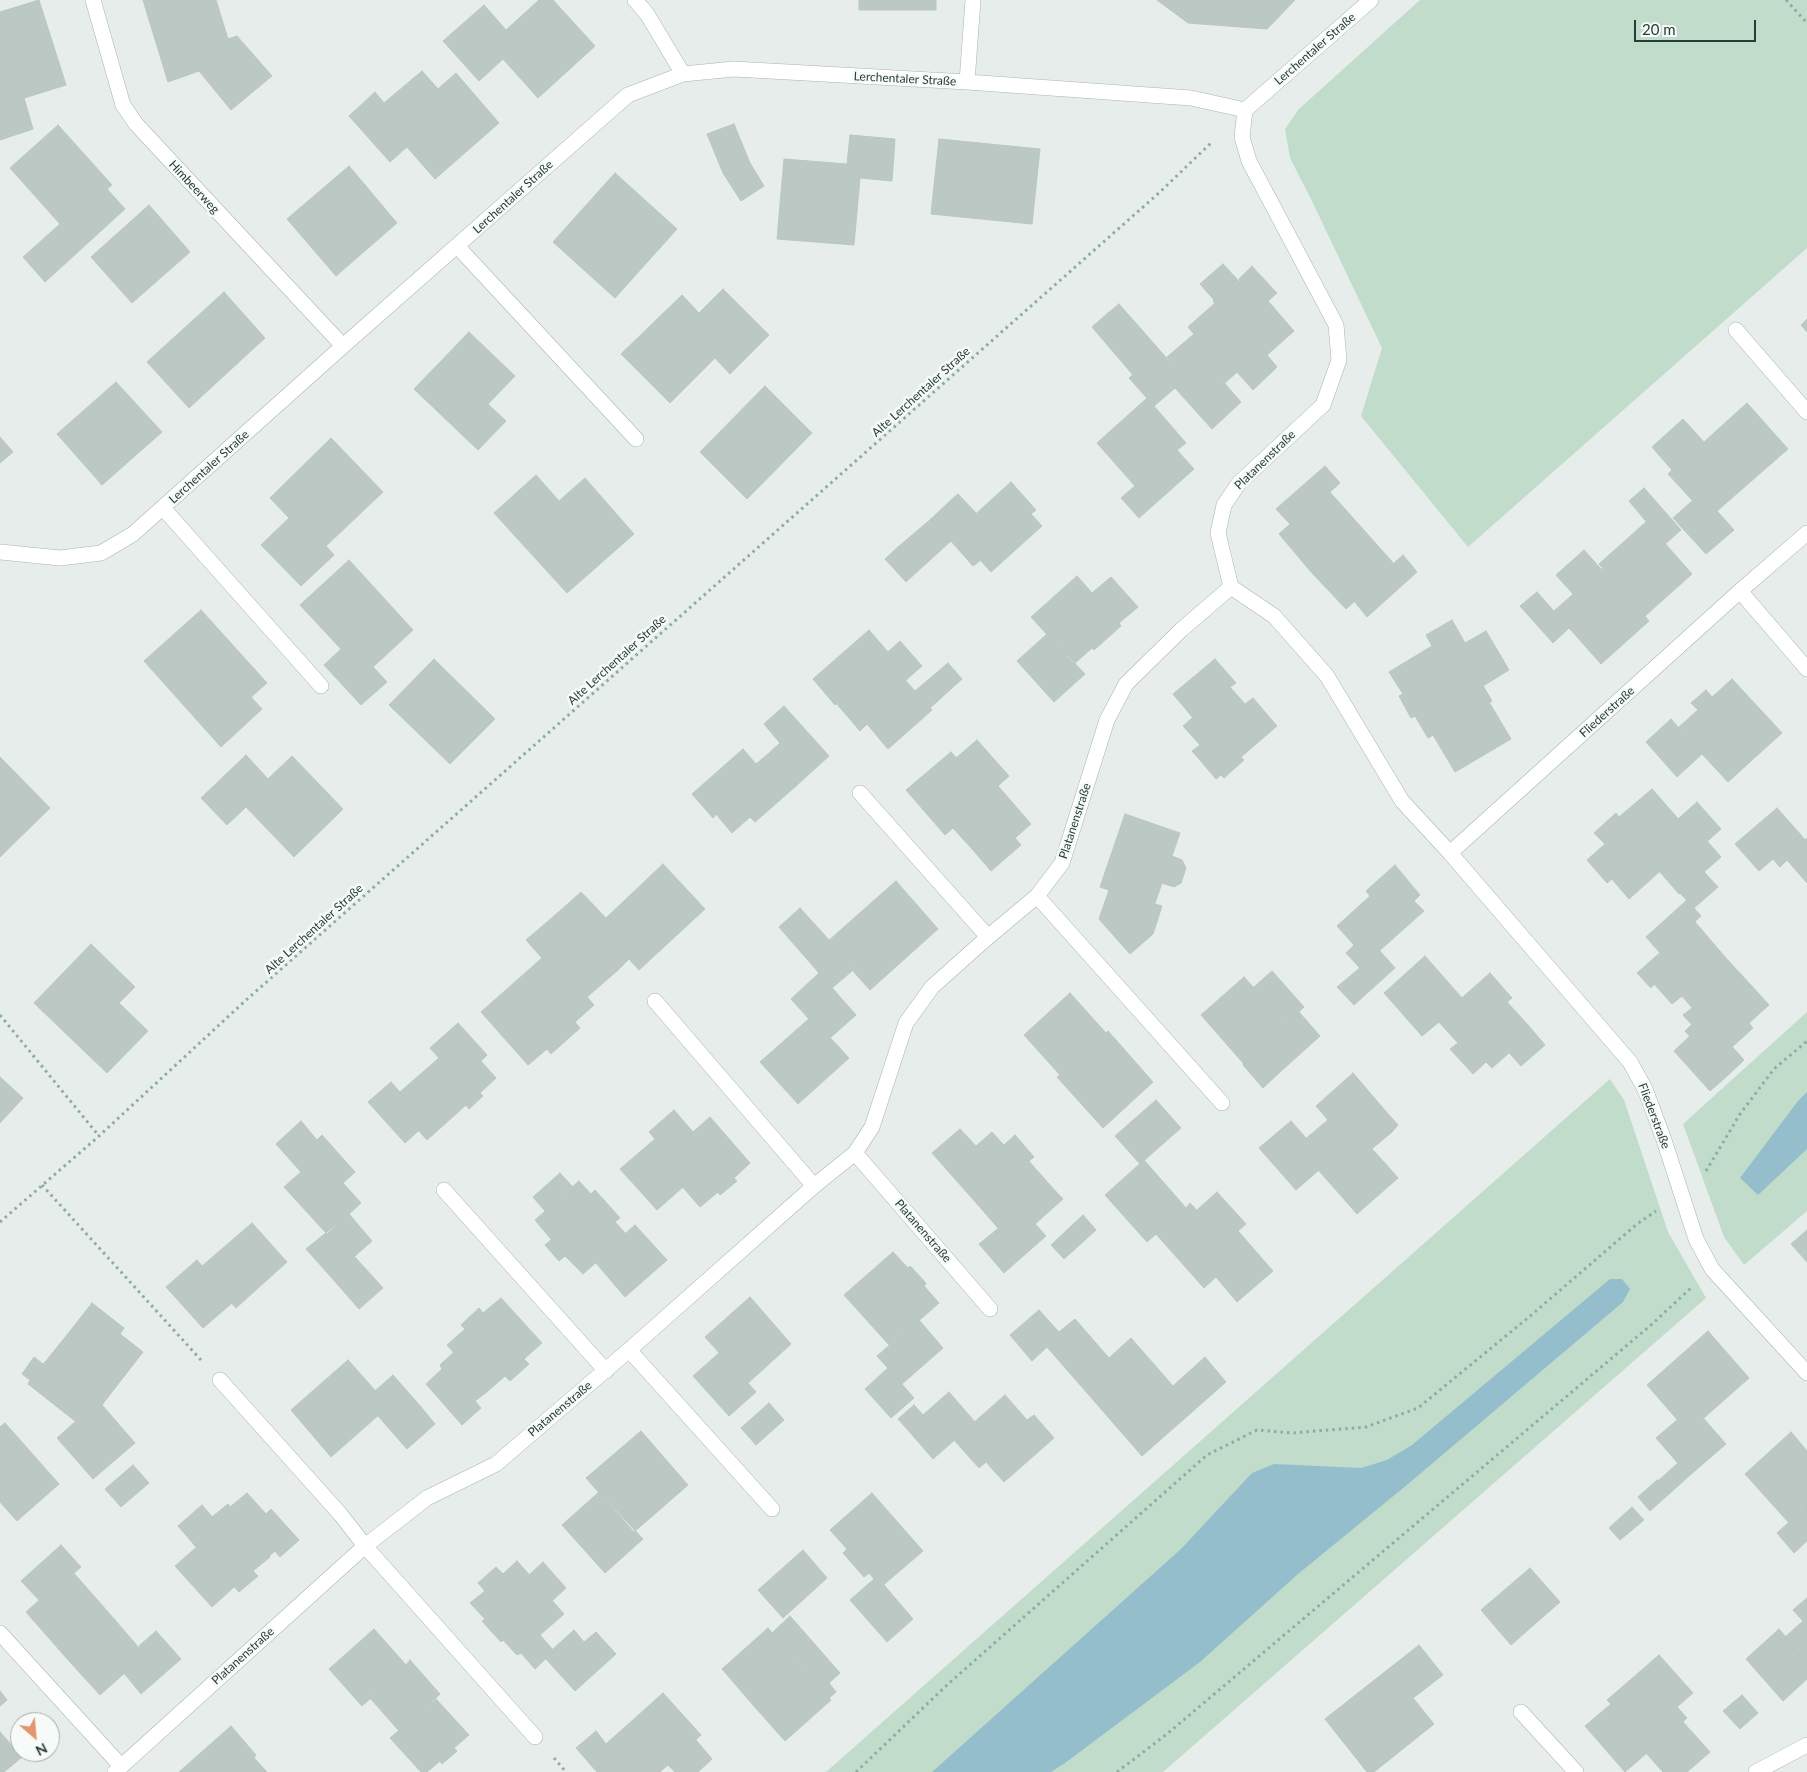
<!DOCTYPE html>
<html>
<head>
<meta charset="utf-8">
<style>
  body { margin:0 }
  #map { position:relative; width:1807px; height:1772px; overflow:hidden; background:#e6edea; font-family:Lato,sans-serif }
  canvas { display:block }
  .north { position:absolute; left:10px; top:1712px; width:50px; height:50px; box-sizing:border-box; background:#f6faf8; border:1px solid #a3aeac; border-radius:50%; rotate:153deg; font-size:14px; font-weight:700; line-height:20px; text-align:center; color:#263d39 }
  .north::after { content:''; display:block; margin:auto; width:18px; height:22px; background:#e4956d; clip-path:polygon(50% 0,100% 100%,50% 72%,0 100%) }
  .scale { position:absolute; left:1634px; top:20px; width:122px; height:22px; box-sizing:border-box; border:2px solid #263d39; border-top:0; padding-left:6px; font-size:15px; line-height:18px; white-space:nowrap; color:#263d39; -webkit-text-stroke:4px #f6faf8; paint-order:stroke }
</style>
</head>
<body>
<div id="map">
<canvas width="1807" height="1772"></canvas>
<div class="north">N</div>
<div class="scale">20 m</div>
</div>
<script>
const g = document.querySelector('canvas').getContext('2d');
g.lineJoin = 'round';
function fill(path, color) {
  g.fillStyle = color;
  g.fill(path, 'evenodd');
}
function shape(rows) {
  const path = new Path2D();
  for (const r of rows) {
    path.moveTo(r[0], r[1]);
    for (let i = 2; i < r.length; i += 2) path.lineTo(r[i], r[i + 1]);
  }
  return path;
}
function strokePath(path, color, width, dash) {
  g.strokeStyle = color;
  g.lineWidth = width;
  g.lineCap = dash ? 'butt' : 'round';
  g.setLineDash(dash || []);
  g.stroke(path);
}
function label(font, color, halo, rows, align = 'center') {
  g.font = font + ' Lato,sans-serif';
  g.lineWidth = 5;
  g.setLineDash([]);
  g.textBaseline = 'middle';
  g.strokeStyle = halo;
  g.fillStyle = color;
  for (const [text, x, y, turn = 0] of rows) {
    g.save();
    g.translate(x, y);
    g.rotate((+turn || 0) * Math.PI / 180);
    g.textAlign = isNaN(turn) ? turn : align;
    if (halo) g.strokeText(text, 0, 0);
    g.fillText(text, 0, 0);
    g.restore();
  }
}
fill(shape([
  [1420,0,1807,0,1807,248,1468,547,1361,416,1382,348,1311,199,1290,158,1285,129,1299,109],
  [1807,1012,1807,1211,1744,1265,1724,1237,1683,1124],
  [1610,1079,1624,1100,1668,1232,1706,1298,1163,1772,826,1772]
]), '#c1dccb');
fill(shape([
  [1807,1092,1807,1149,1758,1195,1740,1178,1798,1101],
  [1610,1279,1622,1279,1630,1289,1623,1302,1408,1484,1298,1574,1200,1662,1065,1763,1051,1772,932,1772,1181,1549,1252,1473,1274,1464,1361,1468,1387,1460,1412,1445]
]), '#94becc');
const building = shape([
  [39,0,66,85,24,98,33,129,0,140,0,12,39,0],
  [143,0,216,0,228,39,237,36,272,76,231,110,199,71,168,82,143,0],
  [539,0,553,0,595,46,538,98,503,59,479,81,443,41,484,5,506,30,539,0],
  [859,0,936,0,936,10,859,10,859,0],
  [1157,0,1295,0,1267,29,1188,23,1157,0],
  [422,71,438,89,456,73,499,123,435,179,407,147,390,162,349,116,375,92,384,103,422,71],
  [734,124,750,163,764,186,741,201,723,173,707,134,734,124],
  [58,125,112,185,107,189,125,209,45,282,23,257,60,224,10,168,58,125],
  [850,135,895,139,892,181,860,178,854,245,777,239,784,159,847,164,850,135],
  [939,139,1040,149,1032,224,931,214,939,139],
  [349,166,397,223,336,276,287,219,349,166],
  [615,173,677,229,615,298,553,242,615,173],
  [149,205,190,252,132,303,91,257,149,205],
  [1223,264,1237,279,1214,300,1200,284,1223,264],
  [1252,266,1259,274,1245,287,1239,279,1252,266],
  [1259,274,1277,293,1268,301,1294,331,1267,355,1277,367,1253,390,1237,372,1224,384,1207,363,1214,356,1194,334,1221,310,1213,301,1214,300,1237,279,1245,287,1259,274],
  [723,289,769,335,730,374,715,358,670,403,621,354,682,295,699,313,723,289],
  [224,292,265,338,189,408,147,362,224,292],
  [1215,303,1221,310,1194,334,1188,327,1215,303],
  [1119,304,1185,379,1175,388,1108,313,1119,304],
  [1108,313,1150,360,1133,375,1092,327,1108,313],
  [1807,319,1807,332,1801,325,1807,319],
  [469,332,515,376,488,404,506,421,478,450,414,389,469,332],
  [1194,334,1214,356,1207,363,1205,361,1185,379,1167,357,1194,334],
  [1150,360,1175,388,1154,406,1129,378,1150,360],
  [1205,361,1241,402,1212,429,1175,388,1205,361],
  [116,382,162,432,102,485,57,434,116,382],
  [765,386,812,433,747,499,700,452,765,386],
  [1147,398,1186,443,1177,450,1194,469,1139,518,1121,498,1135,486,1097,443,1147,398],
  [1747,403,1788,449,1717,511,1701,493,1692,500,1668,474,1672,470,1652,447,1683,419,1704,442,1747,403],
  [0,437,13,452,0,463,0,437],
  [331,438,383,492,326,546,334,555,301,586,261,545,289,518,270,498,331,438],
  [1325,466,1340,483,1330,492,1328,490,1290,524,1276,509,1325,466],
  [536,475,559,501,585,478,634,534,567,593,494,513,536,475],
  [1011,482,1036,510,1031,514,1042,526,991,572,965,543,958,549,931,519,951,500,969,520,1011,482],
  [1644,488,1681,530,1665,544,1629,501,1644,488],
  [1328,490,1362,528,1312,573,1279,534,1328,490],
  [1701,493,1734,530,1706,554,1673,518,1701,493],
  [958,494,976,513,969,520,951,500,958,494],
  [931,519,951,541,919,570,898,547,931,519],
  [1646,522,1692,574,1645,616,1599,564,1646,522],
  [1362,528,1395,565,1346,609,1312,573,1362,528],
  [965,543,981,560,973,566,958,549,965,543],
  [898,547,919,570,906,582,885,559,898,547],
  [1584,550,1601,569,1573,594,1556,575,1584,550],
  [1403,555,1417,572,1367,617,1354,601,1395,565,1394,563,1403,555],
  [349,560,413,630,373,667,387,682,361,705,324,665,341,649,300,605,349,560],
  [1603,568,1649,621,1601,664,1554,611,1603,568],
  [1077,576,1092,593,1111,577,1138,607,1119,623,1121,626,1094,650,1092,648,1074,664,1031,617,1077,576],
  [1537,592,1569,628,1553,643,1520,606,1537,592],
  [201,610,267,683,251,697,262,709,221,747,144,661,201,610],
  [1452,620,1465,643,1460,646,1492,701,1428,738,1415,716,1411,718,1399,696,1403,694,1389,672,1432,646,1426,635,1452,620],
  [869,630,888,652,900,641,922,666,862,719,843,698,835,705,813,679,869,630],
  [1486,631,1509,670,1483,686,1460,646,1486,631],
  [1047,634,1085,674,1054,702,1017,661,1047,634],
  [434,659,495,719,450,764,389,705,434,659],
  [1215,659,1236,683,1230,687,1229,686,1193,718,1173,694,1215,659],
  [948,663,962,679,930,708,915,691,948,663],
  [1732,679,1771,721,1739,749,1751,761,1728,782,1678,728,1732,679],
  [906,681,932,710,888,749,867,724,860,731,836,703,843,698,862,719,906,681],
  [1229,686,1245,704,1253,698,1277,726,1241,757,1244,760,1224,778,1221,775,1216,779,1192,751,1200,745,1183,726,1229,686],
  [1706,690,1712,697,1698,710,1691,703,1706,690],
  [1489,702,1511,739,1455,772,1433,735,1489,702],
  [784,706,829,756,796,786,768,754,780,743,764,724,784,706],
  [1671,719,1702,754,1677,777,1646,742,1671,719],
  [1771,721,1782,733,1751,761,1739,749,1771,721],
  [977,740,1009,776,989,794,956,758,977,740],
  [743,749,756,764,768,754,796,786,755,822,750,817,732,833,716,814,713,818,692,794,743,749],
  [951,752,989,794,998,786,1031,824,1015,838,1003,824,973,850,953,828,945,835,906,790,951,752],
  [246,755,268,779,292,756,343,809,294,857,246,807,227,825,201,798,246,755],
  [0,757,50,808,0,857,0,757],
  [1652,789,1696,839,1629,899,1612,879,1607,883,1587,860,1605,844,1594,833,1616,813,1619,817,1652,789],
  [1697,802,1721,829,1702,846,1678,819,1697,802],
  [1777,808,1801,835,1759,871,1735,844,1777,808],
  [1125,814,1180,833,1172,856,1182,860,1186,868,1181,883,1174,887,1162,883,1154,906,1100,887,1125,814],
  [1003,824,1021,845,991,871,973,850,1003,824],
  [1801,835,1805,840,1807,838,1807,883,1787,860,1780,867,1773,859,1801,835],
  [1696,839,1702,846,1707,841,1721,857,1679,894,1660,872,1696,839],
  [663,864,705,909,639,970,629,959,617,971,561,910,581,892,606,918,663,864],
  [1395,865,1420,895,1414,901,1424,911,1360,968,1346,953,1354,945,1337,926,1370,896,1366,891,1395,865],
  [1704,872,1718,887,1694,908,1680,893,1704,872],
  [896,881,938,929,870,990,827,942,896,881],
  [1109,890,1154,906,1155,904,1162,906,1153,934,1130,954,1099,919,1109,890],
  [1687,900,1701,916,1660,953,1646,937,1687,900],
  [800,908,829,940,827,942,852,971,832,988,779,927,800,908],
  [561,910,617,971,587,997,594,1005,575,1022,580,1028,551,1054,547,1049,528,1065,481,1012,542,958,526,940,561,910],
  [1695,922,1725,957,1722,960,1747,988,1750,984,1769,1005,1749,1023,1753,1028,1732,1047,1728,1042,1710,1059,1685,1031,1700,1017,1682,996,1672,1004,1654,984,1651,988,1637,973,1695,922],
  [91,944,135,987,119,1003,148,1031,107,1073,34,1003,91,944],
  [1380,951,1395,968,1354,1005,1337,987,1380,951],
  [1425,956,1462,998,1437,1020,1439,1022,1422,1036,1384,993,1425,956],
  [1725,957,1750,984,1747,988,1722,960,1725,957],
  [1272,971,1304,1007,1286,1024,1254,987,1272,971],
  [819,973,856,1015,830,1038,811,1017,809,1019,791,999,819,973],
  [1490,973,1512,998,1507,1002,1528,1025,1504,1047,1510,1052,1492,1068,1486,1062,1473,1074,1450,1049,1458,1043,1437,1020,1490,973],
  [1244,977,1288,1025,1244,1064,1201,1015,1244,977],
  [1070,993,1106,1033,1108,1031,1153,1082,1103,1128,1057,1077,1060,1075,1024,1035,1070,993],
  [1692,1008,1700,1017,1692,1025,1683,1015,1692,1008],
  [1299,1012,1320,1036,1279,1073,1259,1051,1288,1025,1286,1024,1299,1012],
  [811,1017,849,1058,798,1104,760,1062,811,1017],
  [458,1023,487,1055,481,1061,496,1078,480,1093,483,1096,469,1109,466,1105,427,1140,419,1131,427,1123,400,1092,439,1058,430,1048,458,1023],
  [1528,1025,1545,1045,1521,1066,1504,1047,1528,1025],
  [1690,1036,1726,1077,1710,1091,1674,1051,1690,1036],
  [1728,1042,1744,1060,1726,1077,1710,1059,1728,1042],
  [1259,1051,1279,1073,1263,1088,1243,1065,1259,1051],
  [1353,1073,1382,1107,1375,1113,1392,1132,1356,1162,1369,1176,1384,1162,1398,1178,1357,1214,1297,1146,1328,1120,1316,1106,1353,1073],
  [0,1077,23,1098,0,1123,0,1077],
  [391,1082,427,1123,405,1143,368,1102,391,1082],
  [1156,1100,1181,1128,1140,1164,1115,1136,1156,1100],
  [1382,1107,1398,1125,1392,1132,1375,1113,1382,1107],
  [674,1110,693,1132,668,1154,649,1132,674,1110],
  [710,1117,750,1163,734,1178,737,1181,720,1195,718,1192,700,1207,660,1161,710,1117],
  [301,1121,317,1140,322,1135,355,1172,343,1183,361,1203,327,1234,284,1187,301,1172,276,1144,301,1121],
  [1291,1121,1306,1138,1297,1146,1319,1170,1296,1190,1259,1148,1291,1121],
  [960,1129,976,1146,992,1132,1021,1164,1027,1159,1049,1184,1021,1208,1046,1236,1030,1250,1005,1223,998,1228,971,1197,977,1193,960,1174,955,1179,932,1153,960,1129],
  [1015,1135,1034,1157,1029,1161,1027,1159,1021,1164,1004,1145,1015,1135],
  [655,1139,668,1154,660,1161,683,1187,657,1210,620,1169,655,1139],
  [1372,1149,1384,1162,1369,1176,1356,1162,1372,1149],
  [1144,1160,1186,1208,1190,1203,1201,1215,1190,1223,1181,1212,1147,1242,1105,1195,1144,1160],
  [560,1173,572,1186,545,1211,533,1197,560,1173],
  [960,1174,977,1193,971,1197,955,1179,960,1174],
  [579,1181,591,1194,595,1190,620,1218,615,1222,627,1235,583,1274,565,1256,535,1220,579,1181],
  [1049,1184,1063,1199,1035,1224,1021,1208,1049,1184],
  [1217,1192,1246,1224,1238,1231,1273,1271,1237,1302,1216,1277,1204,1288,1156,1234,1181,1212,1190,1223,1201,1215,1197,1210,1217,1192],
  [349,1214,372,1241,331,1277,306,1249,349,1214],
  [1083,1215,1096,1230,1064,1259,1051,1245,1083,1215],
  [252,1223,287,1262,236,1308,201,1267,252,1223],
  [1005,1223,1030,1250,1004,1273,979,1244,1005,1223],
  [635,1225,667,1260,625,1297,596,1263,627,1235,626,1233,635,1225],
  [1807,1230,1807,1262,1791,1244,1807,1230],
  [551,1240,565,1256,559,1261,545,1245,551,1240],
  [893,1252,908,1268,910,1266,912,1268,910,1271,922,1284,925,1282,926,1284,924,1286,939,1303,890,1346,844,1295,893,1252],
  [354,1256,383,1288,359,1309,331,1277,354,1256],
  [197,1260,202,1266,201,1267,232,1303,203,1328,166,1287,197,1260],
  [912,1268,925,1282,922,1284,910,1271,912,1268],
  [750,1297,791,1344,747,1384,705,1337,750,1297],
  [501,1298,542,1343,488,1391,447,1345,465,1329,461,1325,479,1308,483,1313,501,1298],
  [92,1303,124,1328,120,1334,143,1352,84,1428,28,1384,30,1380,22,1374,34,1357,43,1364,46,1361,52,1366,73,1340,67,1335,92,1303],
  [1039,1310,1059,1332,1075,1319,1109,1358,1131,1338,1173,1386,1205,1357,1226,1382,1142,1456,1047,1347,1032,1361,1010,1335,1039,1310],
  [919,1320,943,1348,902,1384,877,1356,919,1320],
  [1708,1331,1749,1378,1688,1432,1647,1385,1708,1331],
  [67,1335,73,1340,52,1366,46,1361,67,1335],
  [454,1352,488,1391,475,1401,481,1408,462,1425,426,1384,442,1369,440,1365,454,1352],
  [719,1353,747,1384,748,1383,756,1392,729,1416,693,1376,719,1353],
  [524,1359,529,1364,510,1381,505,1376,524,1359],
  [348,1360,389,1406,331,1457,291,1410,348,1360],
  [888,1368,914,1398,891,1418,865,1389,888,1368],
  [393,1375,421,1407,392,1432,378,1416,389,1406,375,1391,393,1375],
  [949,1392,975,1422,933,1459,907,1429,949,1392],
  [1005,1395,1027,1420,1034,1415,1054,1438,1004,1482,986,1462,979,1468,954,1440,1005,1395],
  [769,1403,784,1420,756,1445,741,1428,769,1403],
  [102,1405,135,1443,93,1479,57,1438,76,1421,84,1428,102,1405],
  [914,1405,923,1415,907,1429,898,1419,914,1405],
  [421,1407,435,1424,407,1449,392,1432,421,1407],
  [1704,1419,1726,1444,1689,1476,1656,1438,1677,1420,1688,1432,1704,1419],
  [5,1423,59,1484,17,1521,0,1502,0,1427,5,1423],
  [641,1431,688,1485,634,1532,586,1478,641,1431],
  [1791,1432,1807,1451,1807,1509,1790,1524,1745,1474,1791,1432],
  [1678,1463,1689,1476,1669,1494,1658,1481,1678,1463],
  [133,1465,149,1483,121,1507,105,1489,133,1465],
  [1657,1480,1669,1494,1650,1511,1638,1497,1657,1480],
  [599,1492,643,1539,605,1573,562,1525,599,1492],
  [247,1493,266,1514,271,1509,299,1540,280,1557,275,1551,269,1556,270,1557,253,1571,258,1576,239,1592,198,1546,204,1540,199,1535,215,1520,212,1517,228,1504,230,1507,247,1493],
  [872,1493,923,1551,881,1587,869,1573,864,1577,843,1553,847,1549,830,1530,872,1493],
  [202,1505,215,1520,199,1535,204,1540,196,1547,178,1526,202,1505],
  [1632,1507,1644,1520,1620,1540,1609,1528,1632,1507],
  [1807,1509,1807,1541,1794,1553,1777,1533,1788,1523,1790,1524,1807,1509],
  [61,1545,81,1567,74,1573,72,1571,39,1600,21,1581,61,1545],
  [198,1546,234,1587,212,1607,175,1566,198,1546],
  [803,1550,827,1578,783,1618,758,1590,803,1550],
  [517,1561,564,1614,540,1635,554,1651,535,1669,521,1653,517,1655,503,1640,501,1642,482,1621,485,1619,470,1603,485,1591,478,1583,496,1567,503,1574,517,1561],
  [543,1562,566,1588,552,1601,529,1575,543,1562],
  [1530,1568,1560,1602,1511,1645,1481,1610,1530,1568],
  [72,1571,115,1620,69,1661,26,1612,72,1571],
  [874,1579,881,1587,884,1585,913,1619,887,1642,850,1600,874,1579],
  [1807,1598,1807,1664,1784,1638,1803,1621,1793,1610,1807,1598],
  [790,1616,840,1673,829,1683,836,1692,829,1698,772,1633,790,1616],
  [115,1620,145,1655,100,1695,69,1661,115,1620],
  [768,1628,799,1665,753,1705,722,1669,768,1628],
  [374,1629,407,1666,362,1706,329,1669,374,1629],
  [1779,1629,1786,1637,1784,1638,1807,1664,1807,1679,1783,1701,1746,1659,1779,1629],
  [574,1630,584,1642,596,1632,616,1654,575,1691,546,1659,554,1651,553,1649,574,1630],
  [156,1631,181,1659,141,1694,124,1673,145,1655,139,1646,156,1631],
  [1419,1645,1443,1675,1413,1698,1434,1724,1374,1772,1367,1772,1325,1719,1419,1645],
  [1659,1655,1693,1693,1685,1700,1655,1665,1632,1684,1629,1681,1659,1655],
  [410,1660,440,1694,399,1731,370,1698,407,1666,406,1665,410,1660],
  [799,1665,831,1700,785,1741,753,1705,799,1665],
  [1655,1665,1685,1700,1677,1707,1687,1718,1625,1772,1585,1726,1611,1704,1607,1700,1629,1681,1632,1684,1655,1665],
  [0,1691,7,1700,0,1706,0,1691],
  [663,1693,701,1735,660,1772,630,1772,606,1744,663,1693],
  [1742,1695,1758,1713,1740,1729,1723,1711,1742,1695],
  [436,1699,469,1735,454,1748,457,1751,442,1764,440,1761,427,1772,421,1772,390,1738,436,1699],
  [1683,1722,1710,1752,1687,1772,1663,1772,1646,1753,1683,1722],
  [231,1726,256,1755,254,1758,267,1772,179,1772,231,1726],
  [596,1731,606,1744,630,1772,597,1772,576,1748,596,1731],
  [0,1732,22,1757,4,1772,0,1772,0,1732],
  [696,1740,712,1759,698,1772,675,1772,668,1765,696,1740]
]);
fill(building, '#bbc8c4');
strokePath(building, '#b9c6c2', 1);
const service = shape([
  [1736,330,1807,412]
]);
const minor = shape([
  [93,0,123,105,136,124,343,346],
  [635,0,647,14,683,74],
  [967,82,973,0],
  [1245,110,1371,0],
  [457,246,636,439],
  [163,508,321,686],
  [0,552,60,558,101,553,133,534,343,346,628,95,683,74,734,69,967,82,1191,98,1245,110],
  [1231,587,1274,616,1327,676,1402,801,1450,853,1630,1062,1645,1089,1664,1140,1696,1239,1712,1269,1807,1373],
  [1231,587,1218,533,1224,505,1239,483,1323,405,1339,360,1336,325,1249,161,1242,137,1245,110],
  [1740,591,1807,669],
  [860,793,988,937],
  [1450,853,1740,591,1807,533],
  [1037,896,1222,1103],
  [655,1001,814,1186],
  [855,1153,990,1309],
  [444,1190,606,1371],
  [629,1350,772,1509],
  [220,1380,341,1515,365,1546,535,1737],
  [0,1633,121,1766],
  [1521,1712,1576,1772],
  [115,1772,365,1546,427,1498,496,1464,629,1350,814,1186,855,1153,872,1127,906,1023,932,987,988,937,1037,896,1062,863,1107,720,1126,684,1181,630,1231,587],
  [1756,1772,1807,1745]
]);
strokePath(service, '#a9b5b1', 16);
strokePath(minor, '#a9b5b1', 16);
strokePath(shape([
  [1786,0,1807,23],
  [0,1015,99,1136],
  [1706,1171,1740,1114,1774,1069,1807,1041],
  [42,1185,201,1360],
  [0,1222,99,1136,245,1001,1160,192,1212,142],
  [554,1758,566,1772],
  [856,1772,947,1685,1207,1455,1257,1430,1292,1433,1366,1427,1418,1408,1529,1317,1637,1224,1656,1211],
  [1117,1772,1167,1734,1651,1325,1691,1288]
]), '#89ada5', 3, [2.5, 4]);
strokePath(service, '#fff', 15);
strokePath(minor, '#fff', 15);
label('12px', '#263d39', '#f6faf8', [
  ["Lerchentaler Straße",1315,49,-41],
  ["Lerchentaler Straße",905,79,3],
  ["Himbeerweg",194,187,47],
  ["Lerchentaler Straße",513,197,-42],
  ["Alte Lerchentaler Straße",921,392,-42],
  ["Platanenstraße",1265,460,-44],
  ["Lerchentaler Straße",209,467,-42],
  ["Alte Lerchentaler Straße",617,660,-42],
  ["Fliederstraße",1607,712,-42],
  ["Platanenstraße",1075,821,-72],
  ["Alte Lerchentaler Straße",314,929,-42],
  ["Fliederstraße",1654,1116,69],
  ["Platanenstraße",923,1231,49],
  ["Platanenstraße",560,1409,-40],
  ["Platanenstraße",243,1656,-42]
]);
</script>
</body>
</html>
